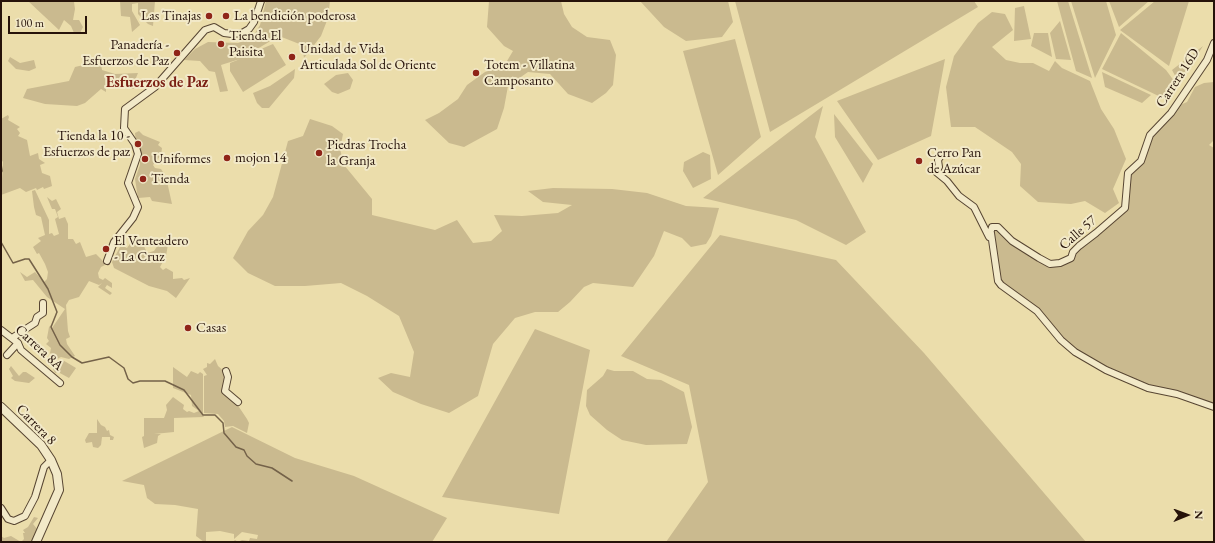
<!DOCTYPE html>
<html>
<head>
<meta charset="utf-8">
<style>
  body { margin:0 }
  #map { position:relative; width:1215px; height:543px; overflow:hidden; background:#ebddab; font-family:"EB Garamond",serif }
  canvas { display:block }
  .frame { position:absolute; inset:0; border:2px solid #261209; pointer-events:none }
  .north { position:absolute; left:1167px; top:495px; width:40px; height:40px; -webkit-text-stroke:3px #f2e9c8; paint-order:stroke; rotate:89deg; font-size:11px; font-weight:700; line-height:16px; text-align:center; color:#261209 }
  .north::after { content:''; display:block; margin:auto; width:14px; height:18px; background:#261209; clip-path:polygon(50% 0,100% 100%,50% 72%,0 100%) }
  .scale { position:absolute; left:8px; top:16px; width:79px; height:18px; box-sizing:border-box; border:2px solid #261209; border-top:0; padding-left:5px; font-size:12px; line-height:14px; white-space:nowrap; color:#261209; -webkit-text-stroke:3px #f2e9c8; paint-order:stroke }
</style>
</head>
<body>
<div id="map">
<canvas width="1215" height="543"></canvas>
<div class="frame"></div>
<div class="north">N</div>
<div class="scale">100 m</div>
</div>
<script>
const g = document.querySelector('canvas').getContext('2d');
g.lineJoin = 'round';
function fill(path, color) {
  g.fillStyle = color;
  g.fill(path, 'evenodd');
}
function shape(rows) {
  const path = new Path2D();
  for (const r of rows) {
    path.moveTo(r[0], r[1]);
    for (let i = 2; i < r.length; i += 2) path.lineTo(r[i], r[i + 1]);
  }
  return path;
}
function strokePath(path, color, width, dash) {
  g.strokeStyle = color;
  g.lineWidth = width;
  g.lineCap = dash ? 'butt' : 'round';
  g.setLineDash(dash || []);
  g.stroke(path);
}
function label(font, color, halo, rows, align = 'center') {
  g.font = font + ' "EB Garamond",serif';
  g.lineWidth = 4;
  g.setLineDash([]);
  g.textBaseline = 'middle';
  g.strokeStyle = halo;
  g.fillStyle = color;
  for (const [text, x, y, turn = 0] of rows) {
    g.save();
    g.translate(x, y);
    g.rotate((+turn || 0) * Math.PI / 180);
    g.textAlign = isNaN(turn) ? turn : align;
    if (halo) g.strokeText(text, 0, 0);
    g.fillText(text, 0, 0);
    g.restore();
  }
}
fill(shape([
  [28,1,74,2,75,9,73,20,79,20,83,27,80,33,74,33,71,26,64,20,59,30],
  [120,1,155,1,153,26,148,24,138,14,138,3,132,4,132,11,140,25,132,32,130,17,121,16],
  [266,1,330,1,328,18,321,36,304,58,302,45,279,36,257,49,254,52,273,44,286,65,243,92,230,71,230,63,240,59,221,65,228,91,220,92,215,72,209,71,200,61,184,60,195,49,208,42,238,43,252,38,260,25],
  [489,1,561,1,564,14,572,27,587,37,610,40,616,55,613,85,606,93,592,103,568,94,550,74,528,72,508,86,504,108,497,129,464,147,449,143,425,120,439,113,458,99,467,85,485,72,504,66,513,51,504,46,487,27],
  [640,1,728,1,733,22,722,37,686,41,664,27],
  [735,1,974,1,978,7,770,132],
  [1057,1,1068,1,1092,78,1076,71],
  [1071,1,1106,1,1116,35,1095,78],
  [1109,1,1149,1,1119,27],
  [1155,1,1189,1,1169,66,1120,30],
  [1024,6,1031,39,1014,41,1015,8],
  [992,12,1005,14,1013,30,992,47,1006,60,1020,63,1033,63,1049,71,1055,61,1062,68,1090,81,1101,109,1114,129,1126,159,1113,189,1119,203,1105,213,1085,201,1071,204,1038,202,1020,186,1021,164,1012,152,975,127,951,127,946,87,954,56,978,23],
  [1060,21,1071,60,1056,59,1050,33],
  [1034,33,1048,33,1052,57,1031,46],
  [1121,33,1166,70,1177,85,1167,100,1102,69],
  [735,39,761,137,718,175,683,51],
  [1203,46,1179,83,1172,70],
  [10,57,20,63,34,60,36,68,29,71,16,69,8,61],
  [945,59,931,136,878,160,837,101],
  [96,62,101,64,102,70,115,74,138,73,133,85,138,82,144,82,133,89,127,86,127,80,117,83,117,85,112,87,111,85,106,86,106,92,101,89,85,103,77,106,45,104,23,98,27,89,69,81,75,67],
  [295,69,294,78,269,108,262,108,257,103,253,93,270,86],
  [1102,72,1151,95,1142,103,1105,87],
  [348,73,353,80,350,89,338,94,332,92,324,84,336,75],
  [1214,82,1214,140,1209,145,1214,148,1214,407,1148,388,1075,352,1037,311,1001,285,992,229,994,226,1039,258,1060,263,1124,208,1128,173,1141,161,1150,135,1168,118,1169,110,1187,102,1195,87,1204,83],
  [823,106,815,137,866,232,846,245,796,220,703,198],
  [834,114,873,164,863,183,835,137],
  [8,115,9,117,8,120,20,127,17,129,20,133,18,136,27,140,30,156,38,153,39,159,45,163,40,165,42,173,50,176,52,186,44,189,43,187,37,190,36,188,26,192,20,188,1,195,3,162,1,159,1,119],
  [310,119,332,126,343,134,340,149,344,165,372,199,372,215,435,230,457,220,473,243,491,241,502,231,494,215,522,216,558,213,572,205,543,202,528,191,553,188,612,189,647,193,686,206,719,208,711,236,706,244,691,247,682,238,664,231,654,256,633,287,593,283,584,287,570,302,558,312,535,312,515,318,493,344,478,396,449,413,421,404,393,392,378,378,391,373,410,377,414,352,399,316,367,296,341,283,305,286,275,286,248,273,233,258,248,231,263,215,273,197,288,141,303,136],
  [139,131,143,135,160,142,158,145,162,148,161,155,153,165,155,168,161,169,166,177,172,204,152,201,150,197,138,198,135,179,140,165,140,152,136,143,135,133],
  [703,152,710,155,711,179,693,188,683,171,684,162],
  [35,190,49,220,49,234,52,233,54,236,59,234,55,219,58,217,55,209,52,209,47,197,52,201,56,199,61,209,57,212,59,219,65,217,68,224,68,239,73,239,76,244,80,242,86,257,96,254,102,260,105,265,101,267,98,273,99,278,103,280,105,278,112,283,112,288,107,285,105,288,112,293,110,295,98,287,102,283,99,285,89,281,79,297,69,300,66,305,68,331,70,337,66,339,67,344,75,356,69,359,61,357,57,359,50,353,51,348,46,344,49,341,47,338,49,327,51,325,52,328,65,309,47,297,33,280,25,281,20,272,27,277,35,272,44,282,47,279,48,272,45,264,39,253,37,254,33,247,41,241,38,238,45,235,41,217,36,215,34,207,32,191],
  [720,235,836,260,924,353,1086,542,1089,542,666,542,708,482,689,385,621,356],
  [140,237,147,253,154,251,162,239,168,244,166,256,160,267,163,270,166,268,173,272,173,279,182,278,184,280,190,278,176,298,167,291,149,286,114,268,112,262,121,245,127,248,132,241],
  [535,329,590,350,559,514,442,497],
  [61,359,76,368,69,378,58,372,55,373,53,369],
  [215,359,218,366,225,372,222,392,237,404,247,419,249,423,247,433,233,426,225,427,224,421,218,414,204,413,204,376,207,375,203,369,207,367,207,363,210,364],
  [11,366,19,376,23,372,26,372,35,378,29,383,15,381,11,378,13,376,9,369],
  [173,367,187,377,191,371,198,374,200,372,203,374,203,413,201,413,204,417,174,418,174,432,154,434,161,434,158,436,157,443,144,448,142,437,144,436,144,418,164,418,167,410,166,405,173,397,184,405,183,409,187,412,189,411,194,413,199,411,192,406,191,395,173,388],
  [607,369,614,371,633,371,647,379,661,380,684,392,692,427,687,444,646,445,622,440,607,430,590,415,586,406,587,390,603,376],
  [97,419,101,425,105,427,107,431,109,430,110,435,114,437,113,440,110,440,110,437,102,437,101,445,98,448,93,447,92,442,86,443,85,440,89,433,97,433],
  [232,427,295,458,354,476,447,518,432,542,233,542,235,540,238,542,242,540,249,541,250,538,257,539,258,535,242,532,234,539,234,534,220,531,206,532,206,542,204,542,196,536,198,509,175,505,155,504,147,498,144,485,122,481],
  [34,517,38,518,33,524,38,530,33,542,1,542,1,536,4,538,11,536,21,542,24,539,23,533,25,533,23,530,28,527]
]), '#caba8f');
strokePath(shape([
  [1,164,2,171,1,173],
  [1,242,13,263,25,259,29,259,48,289,57,312,51,327,60,345,72,357,82,363,109,357,124,368,128,379,133,383,140,381,165,381,184,390,203,415,215,415,223,423,224,433,236,447,244,450,247,456,256,464,272,468,292,481]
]), '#746249', 1.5);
const minor = shape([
  [940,157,938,160,939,167,936,172,947,181,959,196,974,207,989,237,992,227,998,227,1012,241,1039,258,1050,264,1060,263,1071,258,1073,252,1079,246,1096,233,1125,208,1128,173,1141,161,1150,135,1171,113,1207,60,1214,43],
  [991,233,998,281,1001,285,1037,311,1061,340,1075,352,1106,370,1148,388,1177,394,1214,407],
  [107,261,114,242,133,218,138,207,128,183,138,154,135,144,124,128,125,109,155,87,205,30,214,27,224,33,232,34,242,33,249,29,254,22,261,1],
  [1,330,18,343,21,350,60,383],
  [12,338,35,323,37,317,43,313,43,303],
  [7,355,18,343],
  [226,371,228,377,225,391,238,402],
  [1,508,8,519,14,521,25,516,35,497,44,467,51,460]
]);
const tertiary = shape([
  [1,407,41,445,51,460,57,474,59,490,36,542]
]);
strokePath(minor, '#574532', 8);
strokePath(tertiary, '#574532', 10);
strokePath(minor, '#f2e9c8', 6);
strokePath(tertiary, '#f2e9c8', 8);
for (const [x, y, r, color] of [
  [209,16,4,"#8f2418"],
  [226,16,4,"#8f2418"],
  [221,44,4,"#8f2418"],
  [177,53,4,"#8f2418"],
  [292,57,4,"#8f2418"],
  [476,73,4,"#8f2418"],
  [138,144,4,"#8f2418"],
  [319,153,4,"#8f2418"],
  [227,158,4,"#8f2418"],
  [145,159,4,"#8f2418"],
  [919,161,4,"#8f2418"],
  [143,179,4,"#8f2418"],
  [106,249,4,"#8f2418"],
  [188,328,4,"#8f2418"]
]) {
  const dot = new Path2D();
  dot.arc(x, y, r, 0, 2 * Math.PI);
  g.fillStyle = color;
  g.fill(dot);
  strokePath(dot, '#f2e9c8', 1.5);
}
label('14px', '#261209', '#f2e9c8', [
  ["Las Tinajas",201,16,"right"],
  ["La bendición poderosa",234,16],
  ["Tienda El",229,36],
  ["Paisita",229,52],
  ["Panadería -",169,45,"right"],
  ["Esfuerzos de Paz",169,61,"right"],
  ["Unidad de Vida",300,49],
  ["Articulada Sol de Oriente",300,65],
  ["Totem - Villatina",484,65],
  ["Camposanto",484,81],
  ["Tienda la 10 -",130,136,"right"],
  ["Esfuerzos de paz",130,152,"right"],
  ["Piedras Trocha",327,145],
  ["la Granja",327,161],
  ["Cerro Pan",927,153],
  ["de Azúcar",927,169],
  ["mojon 14",235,158],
  ["Uniformes",153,159],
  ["Tienda",151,179],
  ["El Venteadero",114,241],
  ["- La Cruz",114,257],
  ["Casas",196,328]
], 'left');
label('14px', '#261209', '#f2e9c8', [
  ["Carrera 16D",1178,78,-57],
  ["Calle 57",1078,233,-41],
  ["Carrera 8A",39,348,43],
  ["Carrera 8",36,425,46]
]);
label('bold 15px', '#7a1f14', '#f2e9c8', [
  ["Esfuerzos de Paz",157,83]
]);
</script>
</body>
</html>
